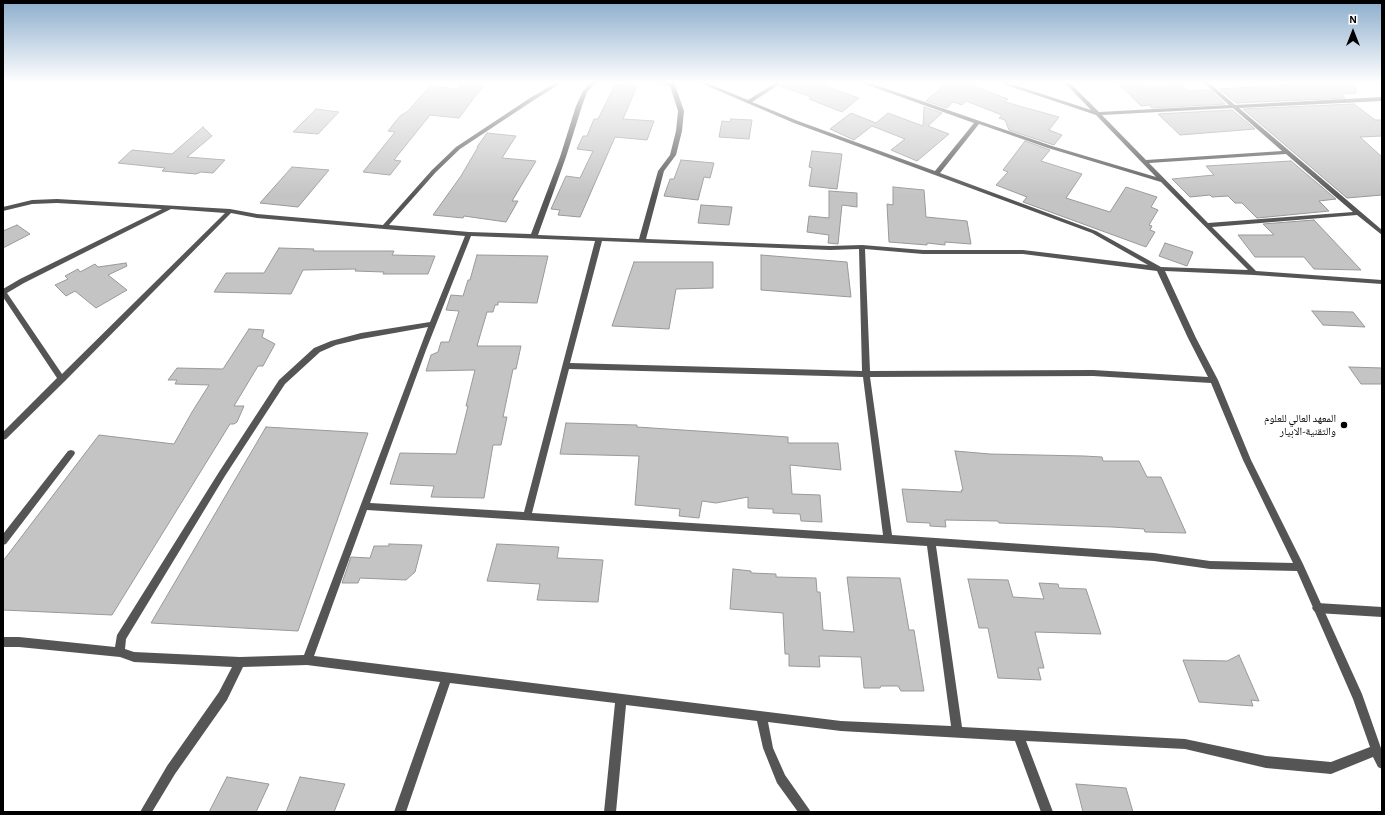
<!DOCTYPE html>
<html>
<head>
<meta charset="utf-8">
<style>
  body { margin:0 }
  #map { position:relative; width:1385px; height:815px; overflow:hidden; background:#fff; font-family:"Alegreya Sans",sans-serif }
  canvas { display:block }
  .frame { position:absolute; inset:0; border:4px solid #000; pointer-events:none }
  .north { position:absolute; left:1333px; top:12px; width:40px; height:40px; -webkit-text-stroke:3px #fff; paint-order:stroke; rotate:0deg; font-size:11px; font-weight:700; line-height:16px; text-align:center; color:#000 }
  .north::after { content:''; display:block; margin:auto; width:14px; height:18px; background:#000; clip-path:polygon(50% 0,100% 100%,50% 72%,0 100%) }
</style>
</head>
<body>
<div id="map">
<canvas width="1385" height="815"></canvas>
<div class="frame"></div>
<div class="north">N</div>
</div>
<script>
const g = document.querySelector('canvas').getContext('2d');
g.lineJoin = 'round';
function fill(path, color) {
  g.fillStyle = color;
  g.fill(path, 'evenodd');
}
function shape(rows) {
  const path = new Path2D();
  for (const r of rows) {
    path.moveTo(r[0], r[1]);
    for (let i = 2; i < r.length; i += 2) path.lineTo(r[i], r[i + 1]);
  }
  return path;
}
function strokePath(path, color, width, dash) {
  g.strokeStyle = color;
  g.lineWidth = width;
  g.lineCap = dash ? 'butt' : 'round';
  g.setLineDash(dash || []);
  g.stroke(path);
}
function label(font, color, halo, rows, align = 'center') {
  g.font = font + ' "Alegreya Sans","Noto Naskh Arabic",sans-serif';
  g.lineWidth = 3;
  g.setLineDash([]);
  g.textBaseline = 'middle';
  g.strokeStyle = halo;
  g.fillStyle = color;
  for (const [text, x, y, turn = 0] of rows) {
    g.save();
    g.translate(x, y);
    g.rotate((+turn || 0) * Math.PI / 180);
    g.textAlign = isNaN(turn) ? turn : align;
    if (halo) g.strokeText(text, 0, 0);
    g.fillText(text, 0, 0);
    g.restore();
  }
}
const building = shape([
  [462,82,486,82,459,118,430,115,394,160,401,161,390,175,363,172,395,132,388,131,400,116,408,111,430,86,457,89,462,82],
  [784,82,814,82,859,98,842,112,809,99,811,97,780,86,784,82],
  [952,82,963,82,1008,99,1005,102,1059,117,1049,130,1062,135,1054,145,1009,130,1005,120,999,118,1002,115,966,101,962,105,953,102,947,108,926,101,944,85,947,86,952,82],
  [1117,82,1144,82,1149,87,1181,85,1186,90,1190,91,1210,90,1225,104,1152,108,1149,105,1141,106,1117,82],
  [1288,82,1356,82,1356,93,1341,94,1345,98,1236,103,1219,89,1291,85,1288,82],
  [615,85,637,86,623,119,654,121,647,140,615,137,580,217,558,215,560,210,551,209,566,176,580,178,593,151,577,149,583,136,587,136,594,119,598,119,615,85],
  [1354,104,1375,120,1382,120,1382,136,1360,137,1382,157,1382,195,1347,198,1243,109,1354,104],
  [924,107,942,113,928,126,949,134,917,161,891,150,905,139,872,126,854,140,830,129,851,113,876,123,888,113,923,126,924,107],
  [316,109,339,112,318,134,293,132,316,109],
  [1232,110,1255,129,1180,135,1158,114,1232,110],
  [731,119,752,120,749,139,719,137,722,121,730,122,731,119],
  [203,127,212,136,187,157,225,160,213,173,201,172,196,174,162,171,165,168,118,163,132,150,172,154,203,127],
  [487,133,516,136,502,158,536,161,512,201,518,201,506,222,464,216,463,218,433,215,461,176,478,147,477,147,487,133],
  [1025,141,1050,150,1041,161,1082,174,1066,198,1110,212,1126,187,1157,197,1151,207,1158,210,1149,225,1152,226,1150,230,1155,232,1146,247,1023,202,1027,197,996,185,1008,172,1003,170,1025,141],
  [812,151,842,154,837,189,809,186,812,168,809,167,812,151],
  [681,160,714,163,710,178,704,177,698,200,664,196,670,179,674,179,681,160],
  [1291,161,1336,199,1319,201,1329,211,1257,218,1242,203,1235,203,1228,196,1212,197,1210,195,1190,197,1172,179,1214,175,1206,166,1291,161],
  [292,167,329,170,298,207,260,203,292,167],
  [893,187,924,190,926,217,967,221,971,244,945,242,945,245,927,243,927,245,889,242,887,204,893,205,893,187],
  [829,191,857,193,857,207,842,205,838,244,828,243,829,235,807,232,809,216,829,218,829,191],
  [701,205,732,207,729,225,698,223,701,205],
  [1314,220,1361,270,1314,269,1304,257,1255,257,1238,235,1274,235,1263,224,1314,220],
  [17,225,30,234,3,248,3,231,17,225],
  [1165,243,1193,252,1187,266,1159,256,1165,243],
  [279,248,314,249,313,251,394,251,392,255,435,256,428,274,383,274,384,272,355,271,356,269,303,270,291,294,214,292,226,273,264,273,279,248],
  [477,255,548,256,537,303,498,302,498,305,495,305,493,312,487,312,477,346,521,346,516,369,513,369,503,417,507,417,501,445,493,445,484,498,431,497,434,486,390,484,400,453,456,454,468,406,466,406,475,370,426,371,431,355,438,352,441,342,449,342,459,311,446,310,451,295,463,296,468,280,470,280,477,255],
  [761,255,847,262,851,297,761,290,761,255],
  [634,262,713,262,713,288,676,289,669,329,612,326,634,262],
  [126,263,127,266,108,275,127,290,96,308,75,291,66,296,55,285,68,279,65,276,78,269,80,272,95,264,98,267,126,263],
  [1312,311,1353,312,1365,327,1323,325,1312,311],
  [249,329,264,330,262,337,275,344,263,366,258,366,234,406,244,406,237,422,234,424,230,424,112,615,3,610,3,561,99,435,174,444,192,412,209,385,175,384,177,380,168,380,177,368,223,369,249,329],
  [1349,367,1382,368,1382,384,1361,384,1349,367],
  [566,423,637,425,637,427,788,437,788,443,838,443,841,470,790,465,792,494,820,495,822,522,801,521,800,514,773,513,773,509,748,508,748,497,716,503,702,501,699,518,679,516,680,509,635,505,639,456,560,454,566,423],
  [266,427,368,433,298,631,151,623,266,427],
  [955,451,990,454,1084,456,1102,457,1103,461,1139,461,1147,477,1161,477,1186,533,1145,532,1144,529,1112,527,999,523,998,521,945,520,946,527,930,526,930,523,907,522,902,489,962,492,961,490,963,490,955,451],
  [389,544,422,545,415,572,406,580,360,578,358,583,342,583,351,557,370,558,374,546,389,546,389,544],
  [497,544,559,547,557,558,603,560,598,602,537,600,540,584,487,581,497,544],
  [733,569,751,571,751,573,776,574,776,577,816,578,817,592,820,592,823,630,854,632,847,577,900,578,909,630,914,630,924,691,901,691,898,686,881,686,880,688,864,688,861,657,819,656,820,667,789,666,789,654,785,654,783,613,730,609,733,569],
  [968,579,1008,580,1013,597,1044,599,1039,583,1058,584,1059,588,1086,589,1101,634,1035,632,1044,668,1038,668,1041,680,998,678,988,628,979,628,968,579],
  [1239,655,1259,701,1251,700,1253,706,1199,702,1183,660,1227,661,1239,655],
  [227,777,269,784,256,812,209,812,227,777],
  [300,777,345,784,334,812,286,812,300,777],
  [1076,784,1126,788,1133,812,1083,812,1076,784]
]);
fill(building, '#c4c4c4');
strokePath(building, '#999', 1);
fill(shape([
  [1317,603,1382,607,1382,617,1317,613,1314,611,1312,608,1314,605,1317,603]
]), '#555');
fill(shape([
  [557,82,563,82,534,100,460,149,436,172,389,225,469,232,531,234,560,157,576,106,583,91,591,82,596,82,587,92,582,106,566,157,538,235,639,239,658,171,670,155,676,131,678,111,670,86,651,82,674,82,684,111,682,131,676,155,664,171,646,239,830,246,862,245,923,250,1023,250,1148,265,1092,233,794,123,698,82,705,82,748,100,777,82,783,82,752,102,798,121,935,171,974,123,859,82,867,82,1052,146,1156,177,1096,115,997,82,1005,82,1091,110,1064,82,1069,82,1099,112,1229,105,1203,82,1208,82,1235,105,1382,97,1382,101,1239,108,1382,230,1382,235,1357,215,1212,227,1256,271,1382,280,1382,284,1254,275,1165,271,1196,338,1218,380,1251,460,1303,564,1362,694,1382,751,1382,769,1378,767,1373,757,1331,774,1266,768,1185,749,1026,741,1053,812,1041,812,1015,741,841,731,768,722,773,748,785,775,811,812,798,812,777,783,763,748,757,721,626,705,616,812,604,812,615,703,450,683,406,812,394,812,440,682,307,665,243,667,227,700,175,774,152,812,140,812,167,766,219,692,232,667,134,662,120,657,19,647,3,647,3,637,19,637,115,647,117,635,219,472,279,380,314,348,331,341,361,333,430,322,465,236,257,218,231,213,65,381,6,439,3,440,3,432,57,378,3,297,3,289,20,279,162,209,57,203,32,204,3,211,3,207,32,200,57,199,230,209,257,214,383,225,432,170,456,147,530,98,557,82],
  [1233,108,1282,151,1146,160,1102,115,1233,108],
  [979,124,1048,148,1161,182,1248,270,1161,267,1096,231,940,173,979,124],
  [1286,154,1353,212,1208,223,1149,163,1286,154],
  [171,209,225,213,62,374,7,293,24,283,171,209],
  [471,236,595,241,524,512,370,503,426,350,471,236],
  [602,241,830,250,859,249,862,371,570,363,602,241],
  [865,249,923,254,1023,254,1157,271,1188,338,1208,377,1093,370,870,371,865,249],
  [428,327,304,655,240,657,134,652,125,649,126,639,225,476,285,384,320,352,336,345,361,339,428,327],
  [569,369,863,377,883,535,532,513,569,369],
  [1093,376,1211,383,1243,460,1293,563,1210,561,1154,553,892,535,870,377,1093,376],
  [367,510,927,546,951,726,841,721,314,656,367,510],
  [936,546,1154,561,1210,569,1297,571,1353,699,1370,747,1331,762,1266,756,1185,739,962,727,936,546],
  [71,450,74,451,75,453,74,455,6,544,3,545,3,534,68,451,71,450]
]), '#555');
const sky = g.createLinearGradient(0, 0, 0, 196);
sky.addColorStop(0, '#8cadcc');
sky.addColorStop(0.42, '#fff');
sky.addColorStop(1, '#ffffff00');
g.fillStyle = sky;
g.fillRect(0, 0, 1385, 196);
for (const [x, y, r, color] of [
  [1344,425,4,"#000"]
]) {
  const dot = new Path2D();
  dot.arc(x, y, r, 0, 2 * Math.PI);
  g.fillStyle = color;
  g.fill(dot);
  strokePath(dot, '#fff', 1.5);
}
label('11px', '#000', '#fff', [
  ["المعهد العالي للعلوم",1336,419],
  ["والتقنية-الابيار",1336,432]
], 'right');
</script>
</body>
</html>
